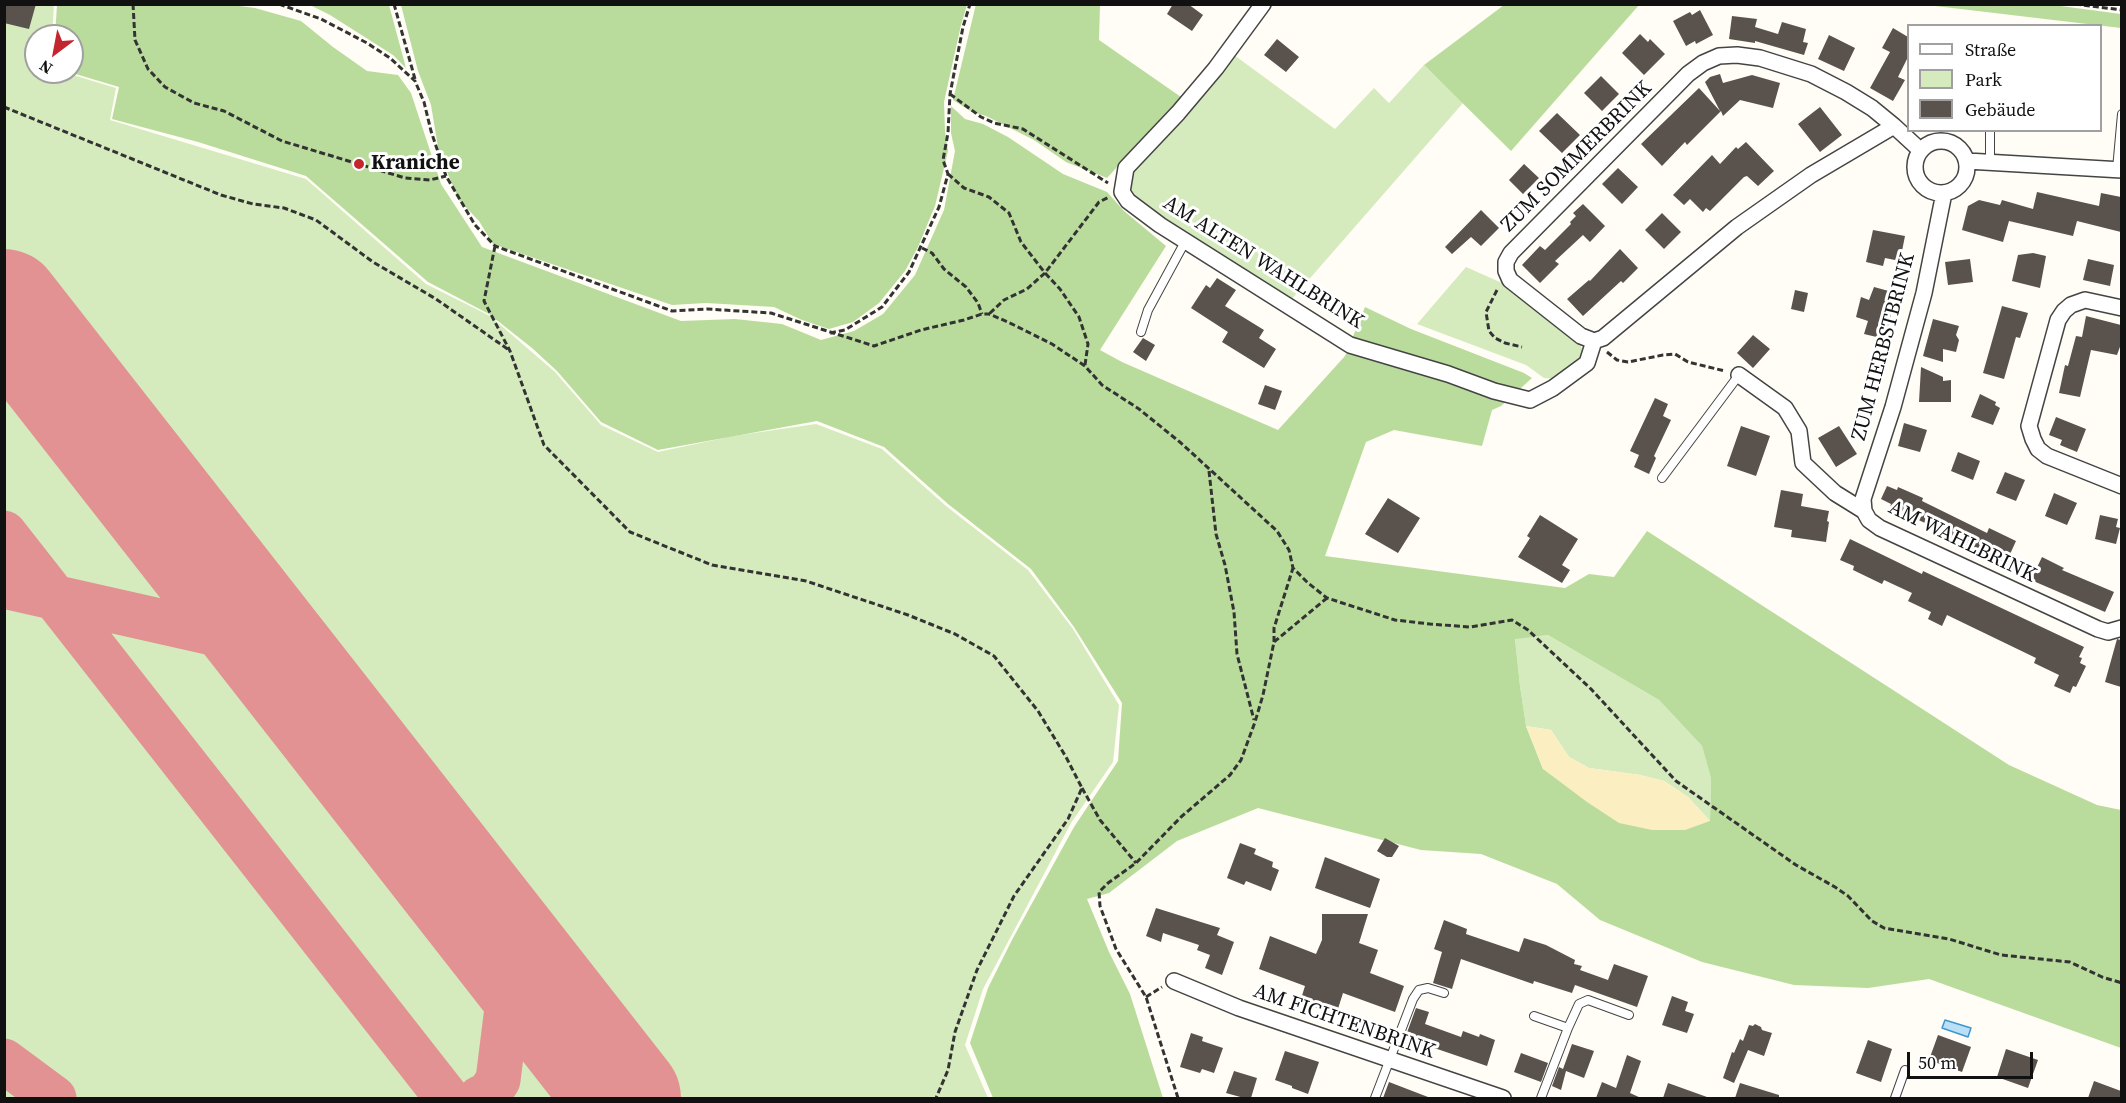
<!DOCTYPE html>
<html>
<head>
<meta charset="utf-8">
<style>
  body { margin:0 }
  #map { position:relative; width:2126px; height:1103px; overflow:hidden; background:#fffdf5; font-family:"Source Serif 4",serif }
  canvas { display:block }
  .frame { position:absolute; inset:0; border:6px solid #111; pointer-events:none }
  .legend { position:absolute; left:1907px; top:24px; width:195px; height:108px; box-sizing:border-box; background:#fff; border:2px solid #a0a0a0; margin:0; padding:8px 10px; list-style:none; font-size:18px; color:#111 }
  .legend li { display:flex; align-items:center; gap:12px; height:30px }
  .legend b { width:30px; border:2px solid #a0a0a0 }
  .north { position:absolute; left:24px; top:24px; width:60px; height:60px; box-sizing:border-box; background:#fff; border:2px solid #a0a0a0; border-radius:50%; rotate:212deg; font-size:16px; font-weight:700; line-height:24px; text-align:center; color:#111 }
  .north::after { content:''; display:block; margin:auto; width:21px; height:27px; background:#c4262e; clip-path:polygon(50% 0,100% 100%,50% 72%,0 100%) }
  .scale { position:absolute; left:1907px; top:1052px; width:126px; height:27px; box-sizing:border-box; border:3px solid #111; border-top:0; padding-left:8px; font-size:18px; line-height:21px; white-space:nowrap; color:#111; -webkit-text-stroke:4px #fff; paint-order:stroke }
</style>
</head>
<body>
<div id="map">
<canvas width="2126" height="1103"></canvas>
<div class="frame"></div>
<ul class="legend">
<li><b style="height:8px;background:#fff"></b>Straße</li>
<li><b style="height:16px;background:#d5ebbd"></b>Park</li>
<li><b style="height:16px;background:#5a524d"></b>Gebäude</li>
</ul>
<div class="north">N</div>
<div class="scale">50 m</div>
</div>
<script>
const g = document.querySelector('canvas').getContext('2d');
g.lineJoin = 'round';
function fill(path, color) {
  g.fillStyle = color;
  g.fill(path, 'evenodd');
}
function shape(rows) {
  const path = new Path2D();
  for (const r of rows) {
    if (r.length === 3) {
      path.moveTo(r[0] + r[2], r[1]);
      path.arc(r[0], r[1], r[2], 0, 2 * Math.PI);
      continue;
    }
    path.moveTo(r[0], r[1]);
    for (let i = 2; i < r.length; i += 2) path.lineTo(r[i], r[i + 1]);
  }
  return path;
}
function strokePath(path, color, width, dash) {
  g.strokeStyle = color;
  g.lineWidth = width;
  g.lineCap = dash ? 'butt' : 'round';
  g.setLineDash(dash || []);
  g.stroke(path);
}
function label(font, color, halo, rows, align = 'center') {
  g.font = font + ' "Source Serif 4",serif';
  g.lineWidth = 6;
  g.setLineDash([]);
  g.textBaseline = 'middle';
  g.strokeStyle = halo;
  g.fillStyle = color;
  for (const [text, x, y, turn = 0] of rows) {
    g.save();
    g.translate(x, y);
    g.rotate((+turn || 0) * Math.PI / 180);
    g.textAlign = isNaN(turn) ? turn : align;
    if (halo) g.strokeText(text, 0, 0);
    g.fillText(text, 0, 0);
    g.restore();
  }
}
fill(shape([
  [5,5,54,5,52,36,36,36,36,72,63,72,116,88,110,120,306,179,426,284,490,316,555,372,601,425,658,452,733,436,816,424,882,449,946,506,1028,570,1073,629,1119,705,1113,762,1071,823,983,989,965,1045,988,1098,5,1098],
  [1234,55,1335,129,1374,88,1389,103,1424,65,1463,103,1291,300,1136,203,1130,188,1132,170],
  [1466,267,1502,283,1579,343,1584,352,1584,357,1555,379,1544,378,1526,365,1417,324],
  [1548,635,1659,700,1702,746,1711,777,1710,821,1688,797,1664,781,1640,775,1589,768,1569,757,1551,730,1526,726,1520,686,1515,638]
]), '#d5ebbd');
fill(shape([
  [976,4,1100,5,1099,40,1181,97,1107,178,1066,162,1034,140,986,116,972,112,953,100],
  [57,5,232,5,255,8,301,21,333,47,367,71,398,75,411,93,441,184,482,247,681,321,735,319,782,324,821,340,854,331,883,314,915,275,944,210,955,151,951,133,951,106,965,119,983,124,1008,137,1063,174,1107,192,1124,211,1166,246,1100,350,1122,362,1278,430,1345,356,1365,307,1411,329,1524,373,1532,378,1501,406,1492,410,1482,446,1394,430,1366,442,1325,556,1565,588,1589,574,1614,577,1647,531,2009,765,2097,805,2121,810,2121,1048,1929,979,1868,988,1794,985,1702,962,1600,920,1557,884,1481,854,1421,850,1258,808,1177,841,1109,893,1087,899,1109,952,1130,994,1163,1098,993,1098,970,1043,988,988,1013,938,1074,827,1118,761,1122,703,1074,627,1031,569,948,504,884,447,817,421,658,450,601,422,557,371,532,348,489,314,428,282,306,176,198,142,112,119,119,87,69,72,72,72,72,36,55,36],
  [1548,635,1659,700,1702,746,1711,778,1710,821,1543,769,1526,726,1520,686,1515,639],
  [310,5,389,5,406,68,393,55,330,15],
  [401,5,967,5,961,25,944,102,945,131,948,151,935,206,918,247,905,271,879,303,853,322,829,329,802,320,774,307,706,303,672,305,493,244,479,221,459,200,439,153,431,105,418,71],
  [1504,5,1639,5,1511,151,1424,65],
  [1927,5,2053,5,2121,14,2121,28]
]), '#b9dc9c');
fill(shape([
  [1526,726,1551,730,1569,757,1589,768,1640,775,1664,781,1688,797,1710,821,1685,830,1652,830,1619,823,1587,802,1543,769]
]), '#fbeec1');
const water = shape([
  [1945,1020,1971,1028,1968,1037,1942,1028,1945,1020]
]);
fill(water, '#b9e0f7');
strokePath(water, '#3f96cf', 1.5);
strokePath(shape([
  [4,533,447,1098],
  [4,586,248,641,268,651,290,671],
  [174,624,193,621,206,612,212,601,215,588,213,579,201,557],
  [4,1061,54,1098],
  [480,1098,489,1094,498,1080,510,984,505,955,490,927]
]), '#e29292', 45);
strokePath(shape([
  [4,306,624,1098]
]), '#e29292', 114);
fill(shape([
  [4,4,36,4,29,29,4,23],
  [1173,4,1188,4,1203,15,1192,31,1167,14],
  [1700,10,1713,35,1696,44,1695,41,1686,46,1673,21,1690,12,1692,15],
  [1732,16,1757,19,1755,27,1778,34,1782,22,1806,29,1803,42,1808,43,1804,55,1755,41,1755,43,1729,39],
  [1893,28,1908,37,1908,57,1898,77,1905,80,1893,101,1870,88,1890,52,1882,48],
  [1640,34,1648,42,1650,39,1665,54,1644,75,1622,53],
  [1829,35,1855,48,1844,71,1818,59],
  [1277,39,1299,57,1286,72,1264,55],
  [1720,74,1723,83,1752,75,1780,83,1773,108,1740,100,1723,116,1721,111,1687,145,1685,142,1662,166,1641,144,1699,88,1720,111,1705,82,1710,77],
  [1601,76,1619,94,1602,111,1584,93],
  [1820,107,1842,135,1820,152,1798,124],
  [1557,113,1580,135,1562,153,1539,131],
  [1746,142,1774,171,1758,186,1747,176,1744,177,1710,211,1706,208,1703,212,1690,199,1684,205,1673,195,1712,155,1720,164,1736,147,1738,149],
  [1524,164,1539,178,1523,194,1509,180],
  [1618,168,1638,187,1622,204,1602,184],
  [2037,192,2099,206,2101,193,2121,197,2121,232,2077,221,2073,236,2009,221,2003,242,1962,230,1968,206,1979,200,2000,205,2002,200,2033,209],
  [1583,204,1605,226,1590,242,1583,235,1555,261,1559,264,1540,283,1522,265,1540,246,1545,250,1571,224,1570,222,1576,216,1573,213],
  [1481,210,1499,228,1481,246,1471,237,1452,254,1445,247],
  [1662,213,1681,232,1664,249,1645,230],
  [1873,230,1905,236,1900,261,1885,258,1883,266,1866,262],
  [1620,249,1638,268,1623,283,1621,281,1583,316,1567,299,1589,280,1590,281],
  [2033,253,2046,256,2040,288,2012,281,2018,255],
  [1970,259,1973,282,1948,285,1945,262],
  [2088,259,2114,265,2110,286,2083,280],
  [1217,278,1236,290,1225,306,1264,330,1259,338,1276,349,1264,368,1222,342,1228,332,1191,308,1206,285,1210,288],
  [1874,287,1896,293,1885,339,1864,334,1868,321,1856,317,1861,297,1869,300],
  [1795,290,1808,293,1804,312,1791,309],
  [2002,306,2028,313,2020,338,2016,337,2004,379,1983,373],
  [2086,316,2121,325,2121,344,2117,355,2091,350,2080,397,2059,393,2065,365,2068,366,2076,336,2082,337],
  [1933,319,1959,326,1956,335,1959,340,1956,352,1943,349,1943,362,1923,356],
  [1753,335,1770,349,1753,368,1737,353],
  [1143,338,1155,345,1146,361,1133,352],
  [1921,367,1943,377,1943,381,1951,380,1951,402,1919,402],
  [1265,385,1282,391,1275,410,1258,404],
  [1980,394,1996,402,1995,405,2000,408,1993,425,1971,417],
  [1655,398,1668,404,1663,416,1671,420,1654,456,1656,458,1649,474,1634,467,1639,455,1630,451],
  [2056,417,2086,429,2077,452,2060,445,2062,440,2049,435],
  [1904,423,1927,430,1920,452,1898,446],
  [1741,426,1770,436,1756,476,1727,466],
  [1839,426,1857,454,1836,467,1818,438],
  [1958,452,1980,461,1973,480,1951,471],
  [2005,472,2025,480,2016,501,1996,493],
  [1887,486,1897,490,1898,487,1923,498,1922,501,1987,533,1989,528,2016,541,2006,563,1934,532,1936,528,1890,507,1891,504,1881,499],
  [1781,490,1803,494,1801,506,1829,511,1827,521,1829,522,1826,542,1791,537,1792,530,1774,527],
  [2054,493,2077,503,2067,525,2045,516],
  [1388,498,1420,518,1398,553,1365,534],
  [1540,515,1578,539,1562,565,1570,570,1562,583,1518,557,1530,538,1527,536],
  [2100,515,2118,519,2116,527,2120,528,2116,544,2095,539],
  [1850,539,1922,574,1923,571,2084,647,2079,657,2082,658,2080,663,2086,666,2076,687,2073,686,2070,693,2054,686,2059,675,2034,663,2036,658,1947,615,1942,626,1928,619,1931,612,1908,601,1912,593,1884,580,1882,584,1853,570,1854,566,1840,560],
  [2042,557,2064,568,2062,570,2114,592,2105,612,2031,580],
  [2117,639,2121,640,2121,687,2105,682],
  [1385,838,1399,846,1392,857,1387,857,1377,851],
  [1240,843,1256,849,1254,854,1273,862,1272,867,1279,870,1271,891,1246,881,1244,885,1227,878],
  [1325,857,1380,879,1370,908,1315,888],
  [1156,908,1220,928,1217,935,1234,942,1222,975,1205,968,1210,955,1197,950,1199,945,1163,933,1161,942,1146,936],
  [1322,914,1368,914,1359,943,1378,950,1370,973,1404,986,1395,1012,1343,993,1336,1015,1300,1002,1305,986,1259,969,1270,936,1316,954,1322,940],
  [1444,920,1467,929,1466,934,1519,952,1524,938,1546,945,1575,960,1574,964,1582,966,1580,970,1608,980,1614,964,1648,976,1637,1007,1575,985,1572,993,1534,981,1533,984,1461,959,1452,989,1433,983,1442,952,1434,949],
  [1672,996,1688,1002,1685,1011,1694,1014,1687,1033,1662,1025],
  [1416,1008,1429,1012,1425,1024,1461,1037,1463,1031,1479,1037,1480,1034,1495,1040,1487,1066,1405,1038],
  [1755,1024,1761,1027,1762,1030,1772,1033,1764,1056,1748,1050,1734,1083,1723,1078,1732,1052,1734,1053,1740,1039,1743,1041,1749,1025,1753,1026],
  [1191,1033,1203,1037,1202,1041,1223,1048,1214,1073,1202,1069,1200,1073,1180,1067],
  [1938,1035,1971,1047,1962,1072,1929,1060],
  [1868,1040,1892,1049,1881,1082,1856,1073],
  [1572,1044,1594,1051,1584,1078,1566,1071,1561,1090,1552,1086,1559,1067,1563,1069],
  [2006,1049,2038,1060,2028,1088,1997,1077],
  [1285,1051,1319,1062,1308,1094,1292,1088,1292,1086,1275,1080],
  [1521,1053,1548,1063,1541,1082,1514,1072],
  [1627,1055,1641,1061,1630,1093,1641,1098,1596,1098,1602,1082,1616,1088],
  [1234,1071,1257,1078,1251,1098,1244,1098,1226,1093],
  [2094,1081,2121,1091,2121,1098,2088,1098],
  [1389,1082,1428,1097,1428,1098,1383,1098],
  [1668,1083,1707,1097,1707,1098,1663,1098],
  [1740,1083,1779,1095,1779,1098,1735,1098]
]), '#5a524d');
const service = shape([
  [1990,161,1990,130],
  [2117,169,2122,114],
  [1141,332,1148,310,1186,240],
  [1662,478,1739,375],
  [1534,1016,1568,1028,1541,1098],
  [1568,1028,1579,1004,1588,1000,1629,1015],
  [1375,1098,1413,999,1419,990,1428,988,1444,993],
  [1895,1098,1905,1070]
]);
const minor = shape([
  [1263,4,1216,68,1178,113,1126,168,1122,192,1128,201,1160,225,1350,345,1448,374,1494,391,1530,400,1553,388,1587,363,1594,341],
  [1894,126,1811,175,1737,227,1603,338,1594,341,1581,336,1510,280,1506,271,1506,262,1511,253,1688,74,1703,63,1719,56,1737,55,1760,58,1811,74,1846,92,1872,108,1894,126,1920,150],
  [1941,167,26],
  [1967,161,2122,170],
  [2122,308,2085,300,2071,305,2064,311,2058,320,2029,426,2033,439,2038,449,2047,456,2122,486],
  [1739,375,1785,408,1799,431,1803,463,1835,493,1864,511,1869,520,1880,528,2098,629,2108,632,2122,628],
  [1864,511,1863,499,1893,407,1924,293,1944,193],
  [1174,981,1239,1008,1503,1098]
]);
strokePath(service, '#444', 10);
strokePath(minor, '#444', 18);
strokePath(shape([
  [133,4,135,40,148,69,165,87,194,103,224,111,282,141,405,178,430,180,446,176],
  [279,4,321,19,367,43,390,58,415,81,424,102,431,131,446,176,475,225,495,246,672,311,707,309,771,313,874,346,921,330,964,320,982,314,989,314,1008,322,1052,344,1085,366,1102,385,1139,409,1181,443,1277,531,1289,550,1293,568,1308,583,1327,598,1395,620,1430,624,1470,627,1512,620,1528,630,1591,689,1676,781,1796,865,1835,887,1848,896,1872,921,1884,928,1949,939,2001,955,2070,962,2102,977,2122,983],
  [394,4,415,79],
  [2075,4,2122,10],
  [950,94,981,117,994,123,1023,129,1108,183],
  [4,107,221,195,253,204,284,208,316,220,373,262,436,299,509,350],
  [948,174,964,188,989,197,1009,213,1021,242,1045,273,1027,289,1004,300,989,314],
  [495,246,484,301,510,351,544,445,630,532,712,565,806,581,908,615,955,634,994,656,1038,711,1066,757,1082,788,1068,819,1014,896,977,970,955,1032,948,1070,936,1098],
  [922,248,932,253,944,269,966,287,978,303,982,314],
  [1497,290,1486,312,1489,331,1495,338,1505,343,1522,347],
  [830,333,845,330,882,307,909,272,939,207,948,174,943,160,948,133,950,94,963,27,970,4],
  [1607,352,1617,360,1628,362,1663,355,1675,354,1688,362,1725,371],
  [1085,365,1088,344,1079,317,1060,289,1045,273,1099,202,1109,197],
  [1209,471,1216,534,1225,565,1234,612,1237,654,1254,720],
  [1274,642,1274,628,1293,568],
  [1082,788,1100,820,1136,863],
  [1146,997,1162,987],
  [1178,1098,1146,997,1116,949,1100,906,1099,892,1108,883,1136,863,1181,817,1230,775,1241,760,1255,722,1263,695,1274,642,1327,598]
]), '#333', 3, [6, 3]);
strokePath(service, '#fff', 8);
strokePath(minor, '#fff', 15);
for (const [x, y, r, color] of [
  [359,164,6,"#c4262e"]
]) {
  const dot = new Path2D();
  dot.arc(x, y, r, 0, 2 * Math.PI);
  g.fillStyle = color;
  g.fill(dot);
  strokePath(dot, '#fff', 2);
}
label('21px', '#111', '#fff', [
  ["ZUM SOMMERBRINK",1577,157,-45],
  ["AM ALTEN WAHLBRINK",1263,263,32],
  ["ZUM HERBSTBRINK",1884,347,-75],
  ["AM WAHLBRINK",1962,542,26],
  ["AM FICHTENBRINK",1344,1022,19]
]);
label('bold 21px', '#111', '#fff', [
  ["Kraniche",371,164]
], 'left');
</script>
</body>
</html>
